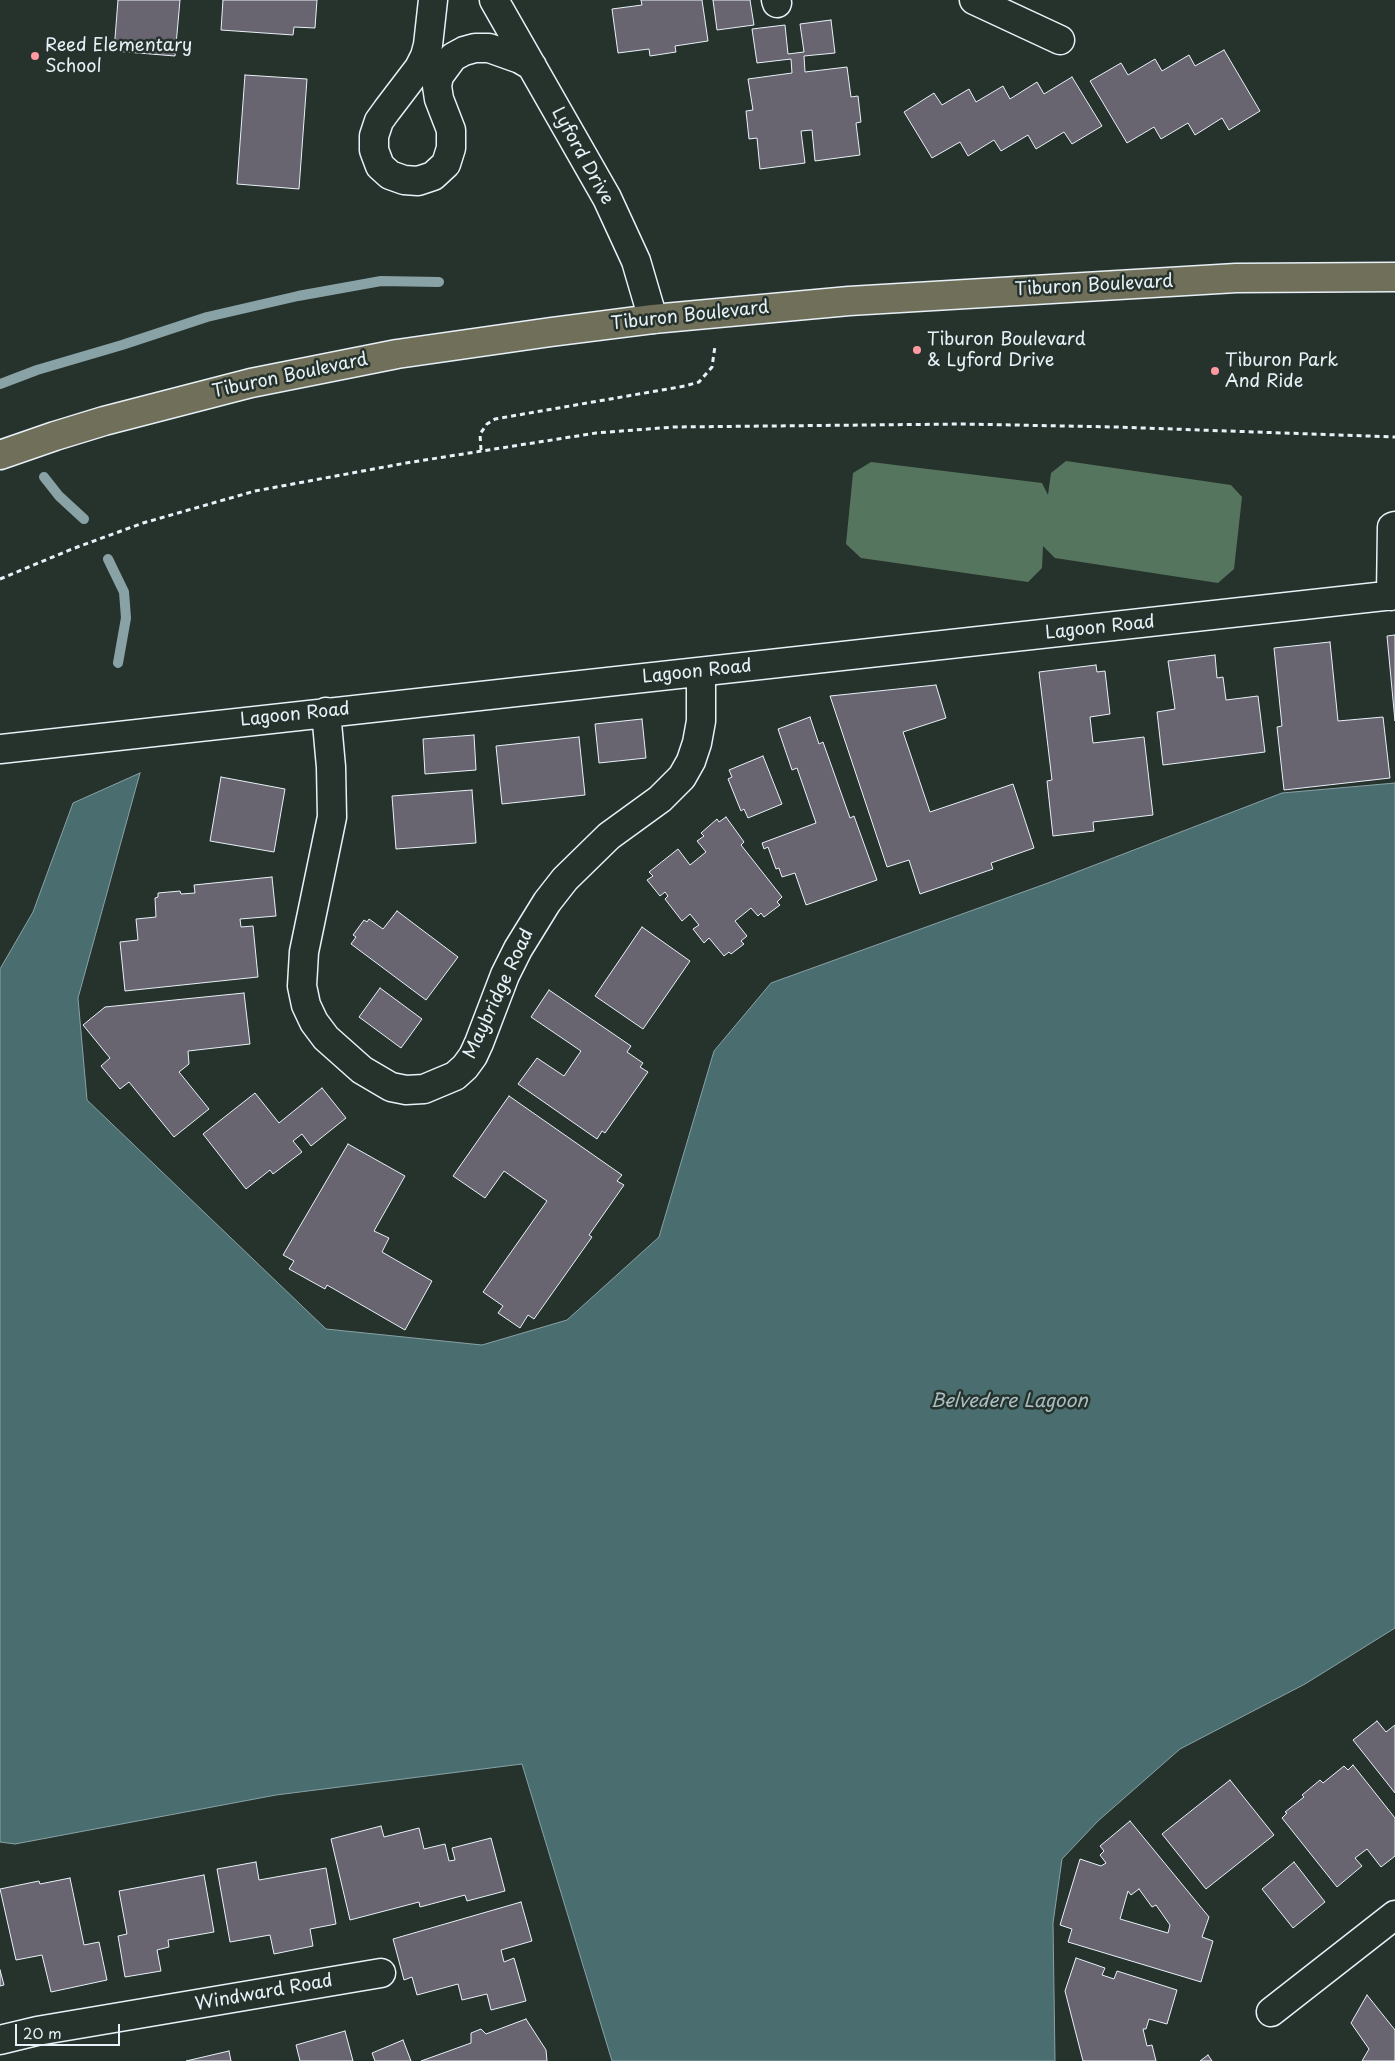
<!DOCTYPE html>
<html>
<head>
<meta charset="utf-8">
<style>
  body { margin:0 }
  #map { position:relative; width:1395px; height:2061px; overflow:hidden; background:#26332d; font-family:"Playpen Sans",sans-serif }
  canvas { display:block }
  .scale { position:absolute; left:15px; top:2024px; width:105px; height:22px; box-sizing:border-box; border:2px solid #e8f1f8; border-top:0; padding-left:6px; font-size:15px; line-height:18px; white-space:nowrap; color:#e8f1f8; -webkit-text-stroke:4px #26332d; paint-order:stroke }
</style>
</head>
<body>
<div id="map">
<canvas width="1395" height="2061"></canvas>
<div class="scale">20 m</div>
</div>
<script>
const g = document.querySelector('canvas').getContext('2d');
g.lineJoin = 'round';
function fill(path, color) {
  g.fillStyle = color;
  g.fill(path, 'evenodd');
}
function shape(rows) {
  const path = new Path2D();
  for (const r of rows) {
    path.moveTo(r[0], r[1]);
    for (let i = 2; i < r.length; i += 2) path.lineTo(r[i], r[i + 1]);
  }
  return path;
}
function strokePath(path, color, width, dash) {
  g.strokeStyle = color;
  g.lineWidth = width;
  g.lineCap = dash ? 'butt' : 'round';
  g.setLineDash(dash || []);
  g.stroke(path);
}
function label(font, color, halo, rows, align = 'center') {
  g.font = font + ' "Playpen Sans",sans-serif';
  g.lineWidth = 5;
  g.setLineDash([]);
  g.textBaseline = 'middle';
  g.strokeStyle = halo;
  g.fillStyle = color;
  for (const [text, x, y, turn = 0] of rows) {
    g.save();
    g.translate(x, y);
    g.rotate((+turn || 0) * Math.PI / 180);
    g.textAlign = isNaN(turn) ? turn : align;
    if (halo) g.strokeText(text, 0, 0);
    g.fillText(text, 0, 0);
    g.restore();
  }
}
fill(shape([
  [1066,461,1231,485,1242,497,1234,569,1218,583,1055,558,1043,546,1042,568,1028,582,861,558,846,544,853,473,871,462,1042,483,1048,495,1051,473]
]), '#56755e');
const water = shape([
  [140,773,78,998,87,1100,326,1329,482,1345,567,1320,659,1237,714,1051,771,983,1048,883,1282,793,1395,783,1395,1628,1305,1684,1180,1749,1098,1821,1062,1859,1053,1923,1055,2061,612,2061,522,1764,276,1795,15,1844,0,1842,0,969,33,912,73,803,140,773]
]);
fill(water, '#4a6e70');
strokePath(water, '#89a2a6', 1);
strokePath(shape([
  [0,384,37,370,122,345,207,317,298,296,381,281,439,282],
  [44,477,59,496,84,519],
  [108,559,124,592,126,618,118,663]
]), '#89a2a6', 10);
const building = shape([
  [118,0,180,0,175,56,114,51,118,0],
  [223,0,317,0,315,28,294,27,293,35,221,30,223,0],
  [641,0,702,0,708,41,675,46,676,52,650,56,649,49,618,53,612,9,642,5,641,0],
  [713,0,750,0,754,25,717,30,713,0],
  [831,20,835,53,804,56,805,72,847,67,851,97,858,96,861,122,856,123,860,155,815,161,812,130,801,131,805,163,760,169,757,138,749,139,746,111,753,110,748,79,792,73,791,59,757,63,752,29,785,25,788,54,804,52,800,24,831,20],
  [1224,50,1260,111,1229,130,1222,118,1195,135,1188,123,1161,139,1154,127,1127,143,1090,81,1121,63,1128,75,1155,59,1162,71,1189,55,1195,66,1224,50],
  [245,75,307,79,299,189,237,184,245,75],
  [1072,77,1102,126,1072,144,1064,132,1036,149,1028,135,1001,151,994,140,968,156,960,142,932,158,904,112,934,93,942,105,969,89,976,102,1003,86,1010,99,1037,82,1044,94,1072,77],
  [1395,635,1395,721,1387,636,1395,635],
  [1330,642,1338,721,1383,717,1390,778,1284,790,1277,727,1282,726,1274,648,1330,642],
  [1215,655,1217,678,1223,677,1226,700,1258,696,1265,752,1163,765,1157,712,1175,709,1168,661,1215,655],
  [1096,665,1097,672,1105,671,1110,714,1090,717,1093,743,1144,737,1153,815,1093,822,1094,831,1053,836,1047,781,1052,780,1039,672,1096,665],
  [936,685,946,718,903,732,930,812,1013,784,1034,848,991,863,993,869,920,894,909,860,887,867,830,696,936,685],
  [810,717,819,744,823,742,850,818,854,816,877,880,806,905,795,873,782,877,779,868,776,869,768,847,764,849,762,843,816,823,797,768,792,770,778,729,810,717],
  [642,719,646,758,599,763,595,724,642,719],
  [474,735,476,770,425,774,423,739,474,735],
  [579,737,585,795,502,804,496,746,579,737],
  [763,756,782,804,748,818,744,809,741,811,728,779,732,777,729,770,763,756],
  [221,777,285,789,274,852,210,841,221,777],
  [472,790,476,843,396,849,392,796,472,790],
  [726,817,744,842,741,845,782,897,777,902,780,905,764,917,761,913,758,916,751,908,735,921,747,936,741,941,744,944,731,954,729,952,724,956,709,938,704,943,693,929,699,925,690,914,682,921,665,899,668,896,665,892,660,896,647,880,653,876,649,872,678,849,690,865,706,852,697,841,704,836,701,833,717,819,719,822,726,817],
  [272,877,276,916,240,919,241,927,253,926,258,977,125,991,120,942,138,940,136,919,156,917,155,898,158,897,158,893,180,891,181,894,195,893,194,885,272,877],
  [397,911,458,957,426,1000,351,944,356,937,353,935,364,920,367,922,369,919,383,929,397,911],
  [642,927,690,961,643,1029,595,996,642,927],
  [380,988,422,1019,401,1048,359,1017,380,988],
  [549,990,631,1046,627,1052,643,1063,640,1067,648,1072,605,1133,602,1131,597,1139,518,1084,537,1058,564,1076,581,1051,531,1017,549,990],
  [244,993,250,1044,188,1051,189,1064,179,1072,209,1109,174,1137,129,1082,120,1089,101,1066,110,1058,83,1025,105,1007,244,993],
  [322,1088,346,1118,311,1146,302,1134,293,1141,302,1152,273,1174,270,1170,246,1189,203,1134,255,1093,279,1123,322,1088],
  [509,1096,622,1175,617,1181,624,1185,589,1235,592,1237,534,1319,528,1315,520,1328,498,1313,503,1306,483,1292,547,1201,504,1171,485,1198,453,1176,509,1096],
  [348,1144,405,1176,374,1231,389,1238,382,1252,432,1281,405,1330,327,1285,325,1289,289,1269,294,1261,283,1255,348,1144],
  [1377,1721,1386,1732,1395,1725,1395,1793,1353,1740,1377,1721],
  [1353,1765,1395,1818,1395,1856,1381,1867,1367,1849,1355,1858,1362,1866,1337,1887,1282,1818,1287,1813,1285,1812,1304,1797,1302,1795,1320,1780,1323,1783,1344,1766,1348,1770,1353,1765],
  [1230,1780,1274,1835,1206,1889,1162,1834,1230,1780],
  [1130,1821,1209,1917,1202,1937,1213,1941,1201,1982,1068,1942,1072,1929,1060,1925,1080,1859,1101,1866,1106,1863,1100,1855,1104,1851,1100,1846,1130,1821],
  [1139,1889,1152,1907,1156,1905,1170,1925,1168,1933,1120,1919,1128,1891,1131,1895,1139,1889],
  [381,1826,384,1837,419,1828,424,1849,445,1844,449,1861,455,1860,452,1848,491,1838,505,1891,467,1901,465,1895,420,1907,419,1902,350,1920,331,1839,381,1826],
  [256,1862,259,1880,326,1868,336,1924,310,1929,313,1946,274,1954,270,1935,230,1942,217,1869,256,1862],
  [1294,1862,1325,1902,1293,1928,1262,1889,1294,1862],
  [204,1875,214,1932,168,1940,169,1947,157,1950,161,1971,125,1977,118,1936,127,1934,119,1891,204,1875],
  [70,1878,84,1945,99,1942,107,1980,51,1992,42,1955,16,1960,0,1889,39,1881,40,1884,70,1878],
  [521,1902,532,1941,501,1950,504,1962,514,1958,526,2001,491,2010,487,1994,462,2000,458,1984,417,1995,412,1977,404,1980,393,1939,521,1902],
  [1076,1958,1105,1968,1102,1975,1114,1979,1117,1971,1177,1990,1167,2024,1149,2019,1146,2029,1143,2029,1147,2046,1152,2045,1156,2061,1083,2061,1065,1991,1076,1958],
  [0,1970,4,1985,0,1986,0,1970],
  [1367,1995,1395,2030,1395,2061,1362,2061,1369,2049,1351,2023,1367,1995],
  [526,2019,546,2050,547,2061,421,2061,471,2043,471,2033,481,2029,486,2034,526,2019],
  [345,2031,353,2061,300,2061,296,2045,345,2031],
  [403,2040,411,2061,375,2061,372,2053,403,2040],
  [229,2051,231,2061,186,2061,229,2051],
  [1208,2055,1212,2061,1200,2061,1208,2055]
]);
fill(building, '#696570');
strokePath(building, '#e8f1f8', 1);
const minor = shape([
  [433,0,428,45,425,56,419,68,387,110,379,121,374,136,374,150,380,166,390,175,404,180,418,181,433,176,446,164,451,148,451,130,439,99,437,86,439,76,453,57,464,51,475,48,489,48,520,59,532,66],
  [494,0,607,198,636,261,653,319],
  [776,0,777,3],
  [974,0,1060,40],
  [1391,596,1392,527,1395,526],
  [326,712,331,767,332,817,304,952,302,986,306,1005,314,1022,326,1038,362,1070,391,1087,406,1090,424,1089,455,1076,465,1067,473,1056,479,1043,505,975,518,949,547,902,565,879,609,836,660,799,682,777,691,761,697,743,701,721,701,672],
  [0,749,1395,595],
  [1271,2012,1395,1915],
  [0,2040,37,2031,381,1973]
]);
const major = shape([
  [0,455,55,436,104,421,251,383,397,354,551,332,653,319,849,301,1236,278,1395,277]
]);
strokePath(minor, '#e8f1f8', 31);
strokePath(major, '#e8f1f8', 31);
strokePath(shape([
  [481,450,480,434,487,424,495,419,685,386,699,382,712,367,715,346],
  [0,579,72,549,143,523,255,491,406,463,596,433,674,427,962,424,1116,427,1395,437]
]), '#e8f1f8', 3, [5, 4]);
strokePath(minor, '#26332d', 28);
strokePath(major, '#706f59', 28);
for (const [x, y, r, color] of [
  [35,56,5,"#ff9aa2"],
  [917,350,5,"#ff9aa2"],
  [1215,371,5,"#ff9aa2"]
]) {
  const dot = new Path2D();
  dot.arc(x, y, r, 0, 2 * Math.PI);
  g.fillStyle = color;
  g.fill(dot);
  strokePath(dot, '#26332d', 2);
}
label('18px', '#e8f1f8', '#26332d', [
  ["Reed Elementary",45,46],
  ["School",45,67],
  ["Tiburon Boulevard",927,340],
  ["& Lyford Drive",927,361],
  ["Tiburon Park",1225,361],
  ["And Ride",1225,382]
], 'left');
label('18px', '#e8f1f8', '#26332d', [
  ["Lyford Drive",582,156,61],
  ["Tiburon Boulevard",1094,286,-3],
  ["Tiburon Boulevard",690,316,-6],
  ["Tiburon Boulevard",290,376,-12],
  ["Lagoon Road",1100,628,-6],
  ["Lagoon Road",697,672,-6],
  ["Lagoon Road",295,715,-6],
  ["Maybridge Road",499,994,-65],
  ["Windward Road",264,1993,-10]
]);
label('italic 19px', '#a9bdc2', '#26332d', [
  ["Belvedere Lagoon",1009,1402]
]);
</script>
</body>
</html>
